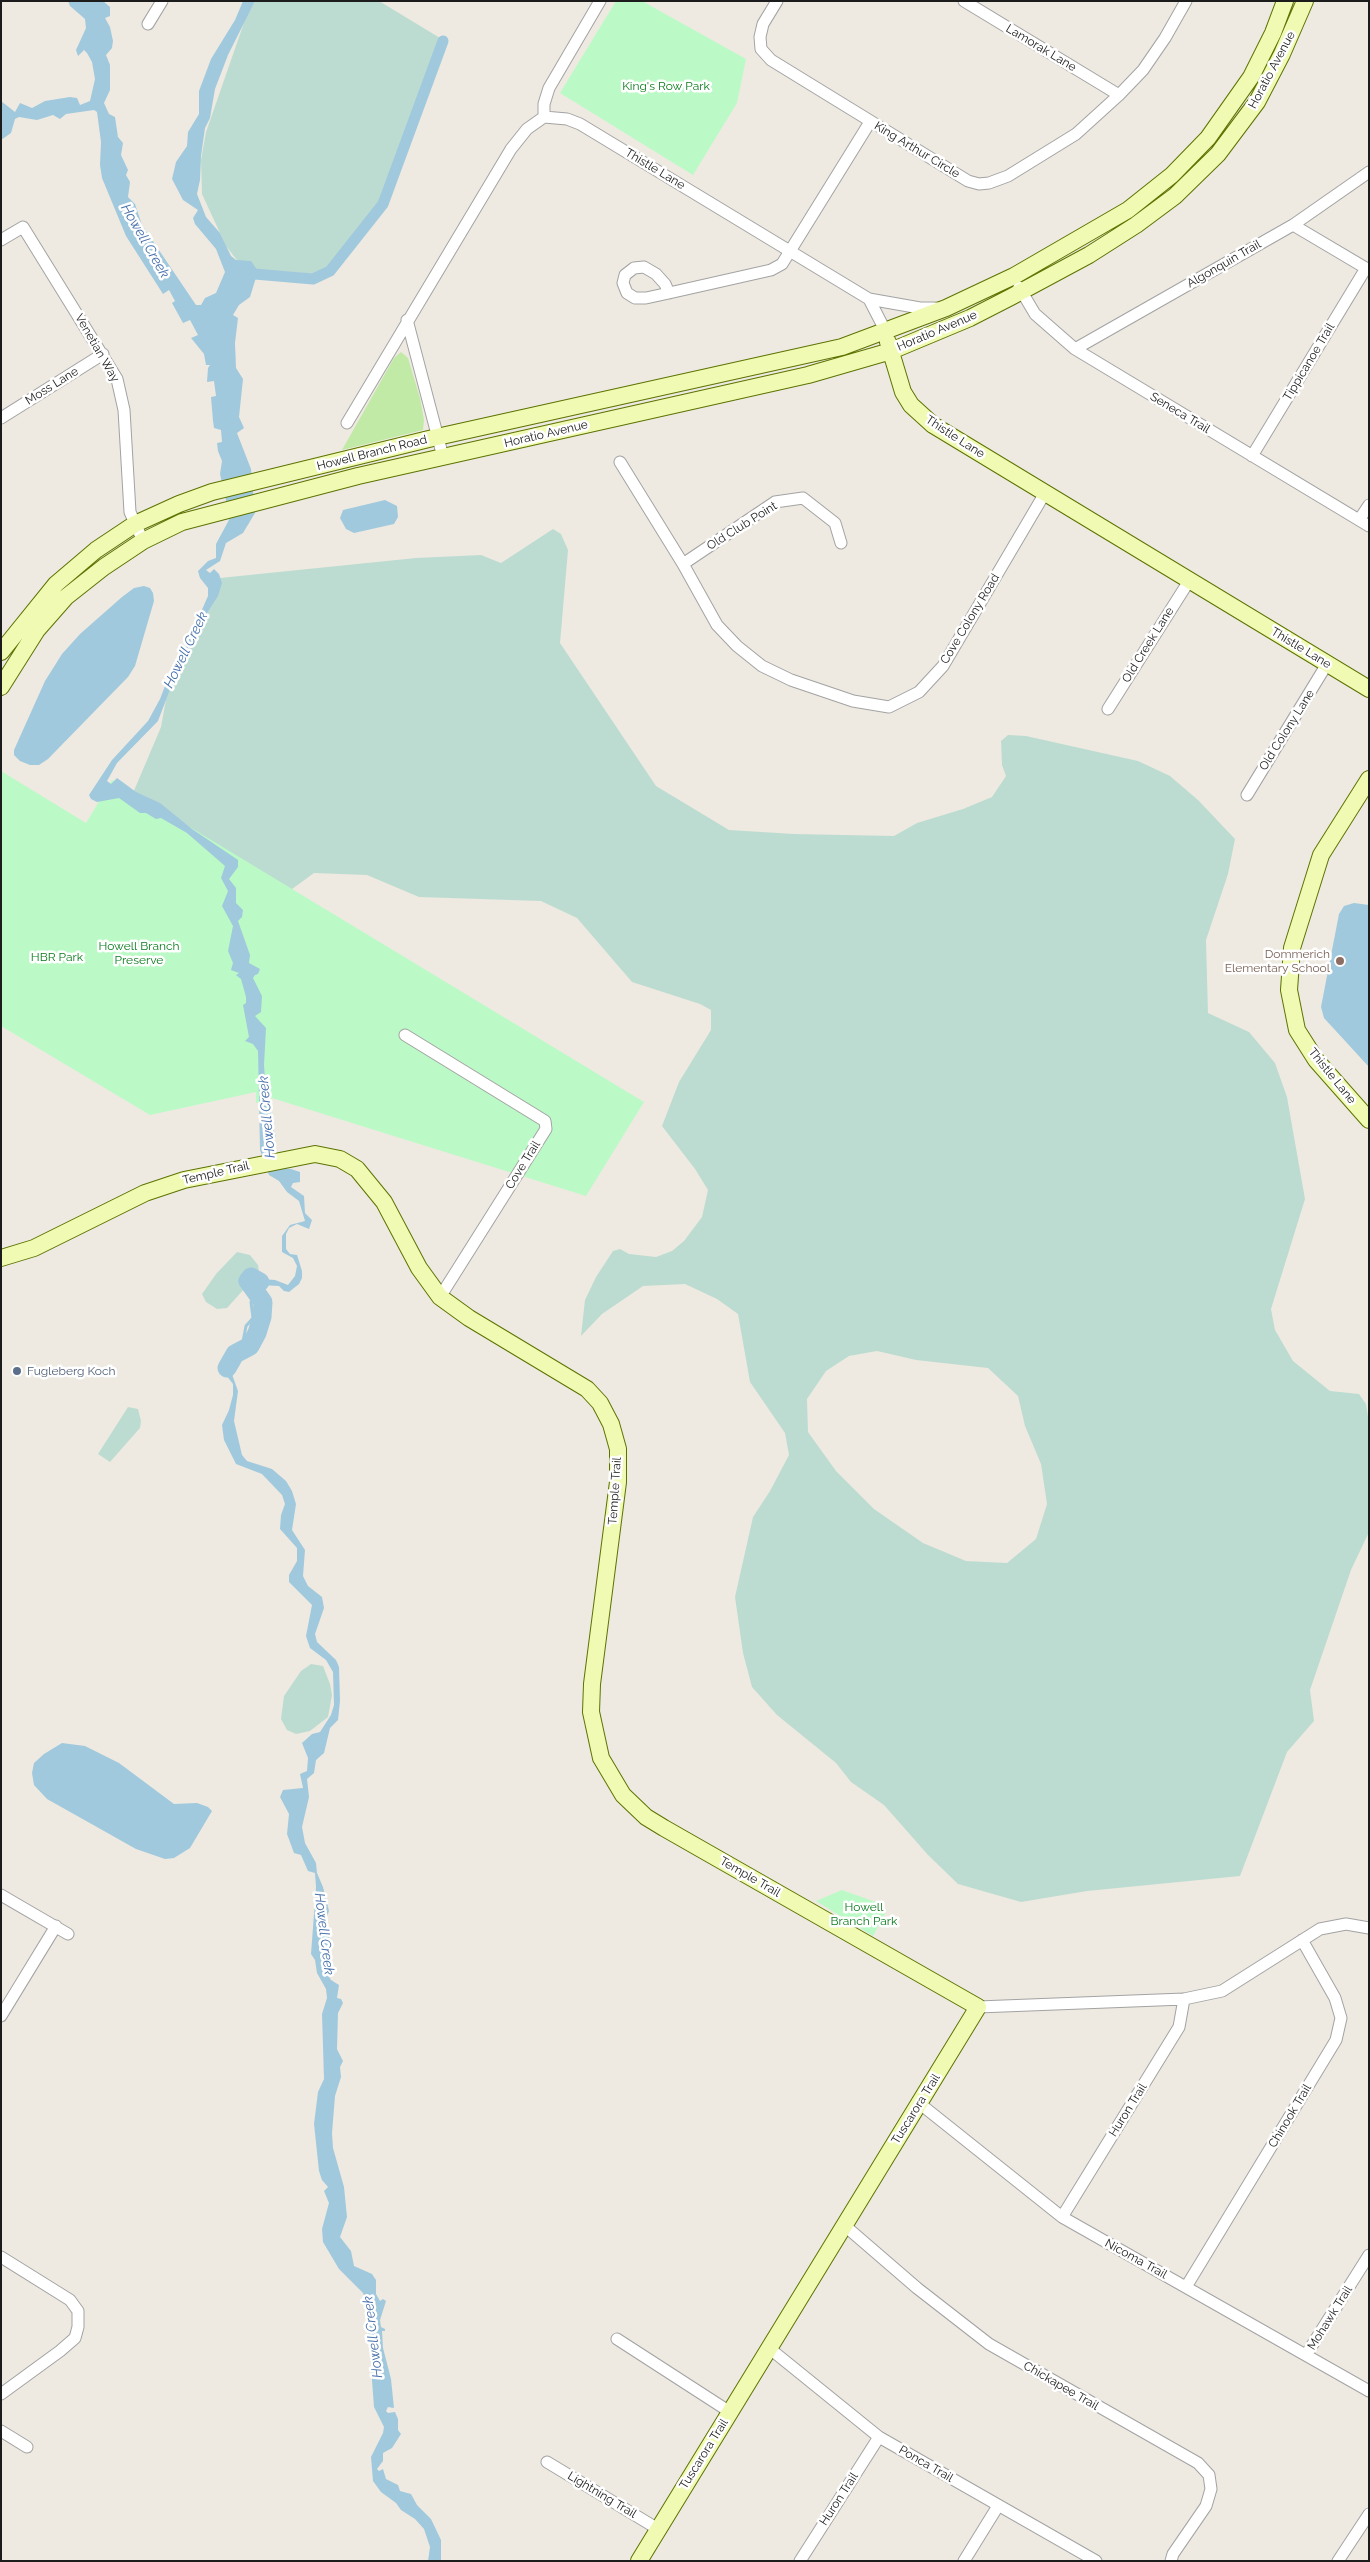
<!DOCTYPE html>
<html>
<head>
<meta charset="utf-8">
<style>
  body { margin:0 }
  #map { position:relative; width:1370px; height:2562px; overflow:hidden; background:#eeeae1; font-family:Raleway,sans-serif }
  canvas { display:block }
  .frame { position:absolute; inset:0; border:2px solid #1c1c1c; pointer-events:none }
</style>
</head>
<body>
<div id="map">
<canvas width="1370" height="2562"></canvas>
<div class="frame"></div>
</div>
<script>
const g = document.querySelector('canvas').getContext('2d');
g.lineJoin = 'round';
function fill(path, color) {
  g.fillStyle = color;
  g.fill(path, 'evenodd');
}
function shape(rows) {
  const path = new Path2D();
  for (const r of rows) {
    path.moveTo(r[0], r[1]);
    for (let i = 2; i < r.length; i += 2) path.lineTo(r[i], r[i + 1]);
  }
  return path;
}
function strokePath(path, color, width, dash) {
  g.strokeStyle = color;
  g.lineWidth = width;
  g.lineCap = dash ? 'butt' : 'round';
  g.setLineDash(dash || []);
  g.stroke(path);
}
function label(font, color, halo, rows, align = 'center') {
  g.font = font + ' Raleway,sans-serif';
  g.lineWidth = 5;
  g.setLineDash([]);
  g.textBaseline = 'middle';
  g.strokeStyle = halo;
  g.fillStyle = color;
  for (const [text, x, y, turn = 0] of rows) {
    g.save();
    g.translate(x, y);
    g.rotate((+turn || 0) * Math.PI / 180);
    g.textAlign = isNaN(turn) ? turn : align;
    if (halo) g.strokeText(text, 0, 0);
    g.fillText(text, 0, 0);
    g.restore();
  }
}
fill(shape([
  [401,352,408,358,420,398,424,420,423,430,342,450,394,358]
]), '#c0eaa5');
fill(shape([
  [255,1,379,1,445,41,384,203,327,275,243,268,226,246,202,194,201,160,206,132,246,17],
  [553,529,561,534,568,550,560,643,656,786,729,830,794,834,894,836,917,823,963,809,992,797,1006,776,1002,765,1001,741,1008,735,1026,736,1138,761,1170,776,1198,800,1235,839,1228,874,1206,940,1208,1013,1249,1032,1275,1063,1287,1097,1305,1199,1271,1309,1275,1330,1293,1361,1330,1391,1359,1394,1366,1404,1369,1423,1369,1532,1351,1570,1310,1690,1314,1721,1287,1752,1240,1876,1087,1891,1021,1902,958,1884,928,1855,884,1805,851,1782,836,1763,777,1715,752,1687,743,1653,735,1597,753,1517,770,1491,789,1455,785,1433,750,1382,738,1314,717,1299,685,1284,643,1286,602,1314,581,1336,585,1300,596,1277,613,1251,620,1249,629,1254,656,1257,672,1251,684,1241,702,1217,708,1190,695,1169,662,1126,679,1082,711,1030,711,1010,700,1004,632,982,577,918,541,901,419,897,367,875,314,873,266,908,133,793,161,727,168,688,181,656,211,601,210,579,416,558,481,555,501,563],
  [877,1351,916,1360,988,1368,1018,1396,1025,1426,1041,1464,1047,1504,1036,1539,1007,1563,966,1561,923,1543,874,1509,836,1471,808,1432,807,1399,826,1371,849,1356],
  [237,1252,250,1255,258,1265,259,1271,250,1270,242,1277,245,1288,227,1308,217,1309,206,1302,202,1294,216,1274],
  [128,1407,138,1409,141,1421,140,1428,110,1462,98,1454],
  [311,1664,323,1666,330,1684,332,1695,328,1717,310,1731,296,1734,287,1730,281,1719,284,1696,301,1671]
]), '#bddcd1');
fill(shape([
  [616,1,642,1,746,59,737,103,693,175,560,93],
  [1,771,86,823,112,780,644,1102,586,1196,272,1098,256,1103,256,1092,150,1115,1,1026],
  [842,1890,881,1904,885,1914,873,1936,816,1901]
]), '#bbfac6');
fill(shape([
  [68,1,103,1,110,7,110,16,105,18,110,27,113,41,112,48,106,55,110,65,110,90,104,103,109,114,115,117,118,137,123,143,121,155,128,170,126,175,130,182,128,197,135,204,142,225,196,305,201,305,205,298,216,293,225,272,216,249,195,224,193,218,198,210,183,200,172,179,176,162,187,146,188,132,199,114,199,91,211,59,235,20,243,1,255,1,228,55,215,89,210,118,205,128,201,156,200,180,197,194,206,217,220,233,231,256,236,260,251,261,258,271,250,297,239,305,233,315,238,318,235,343,236,368,243,379,239,417,244,428,237,433,251,469,255,513,243,533,226,543,220,561,206,570,210,573,214,569,219,574,222,583,218,596,205,616,197,640,180,663,158,721,117,763,107,781,111,784,117,778,136,792,160,803,192,829,238,860,238,867,229,879,236,888,236,903,243,910,242,917,238,921,250,955,249,963,260,969,258,974,255,975,253,978,262,996,261,1012,255,1016,266,1028,264,1065,266,1092,269,1109,274,1120,272,1124,276,1137,270,1147,279,1168,291,1169,300,1172,300,1182,293,1183,291,1187,304,1196,305,1213,312,1220,309,1229,297,1224,289,1228,286,1234,286,1249,290,1254,297,1255,302,1271,302,1278,299,1284,289,1292,284,1291,279,1286,261,1285,251,1280,250,1282,254,1287,247,1289,242,1277,245,1270,255,1270,260,1272,261,1279,275,1280,288,1285,295,1276,297,1266,293,1258,282,1252,282,1236,290,1225,305,1221,299,1201,287,1192,279,1181,269,1175,260,1150,258,1051,253,1044,245,1041,249,1037,243,1005,246,1003,246,997,241,979,236,975,239,973,231,970,233,963,228,951,233,926,222,906,228,891,221,878,225,866,187,833,161,818,156,819,146,813,140,813,119,798,97,802,91,799,89,795,112,760,148,721,160,699,175,660,186,646,208,596,208,588,200,578,198,571,208,561,216,558,216,544,230,518,220,474,222,461,218,451,217,443,222,442,221,430,214,428,213,421,211,397,216,396,214,381,207,382,208,368,210,365,206,365,204,354,191,338,198,335,190,320,183,323,172,303,175,301,169,290,163,294,126,236,102,178,100,165,101,142,97,112,94,110,66,114,60,119,53,115,37,120,19,117,15,119,11,133,1,140,1,101,15,112,20,103,32,108,45,101,70,97,77,98,80,105,90,101,95,79,92,62,87,53,84,50,78,56,76,50,86,28,85,19,70,6],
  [385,500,397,506,398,517,394,524,354,533,346,529,340,518,343,510],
  [144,586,150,588,153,593,154,601,135,666,128,677,48,759,39,765,30,765,20,761,14,755,14,750,45,681,62,654,80,634,122,597,134,588],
  [1354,903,1369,905,1369,1067,1324,1018,1321,1007,1339,914,1344,906],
  [239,1348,243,1352,229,1366,238,1391,234,1421,242,1455,247,1461,272,1469,286,1481,292,1491,296,1504,292,1530,305,1550,303,1576,308,1586,322,1597,324,1608,315,1634,317,1642,336,1660,339,1667,340,1701,338,1720,330,1728,324,1753,316,1760,314,1773,307,1779,309,1797,302,1827,305,1843,316,1863,317,1873,323,1887,329,1911,325,1922,329,1934,328,1975,331,1980,339,1985,337,1998,341,1999,343,2003,338,2013,337,2049,343,2061,340,2067,341,2077,335,2096,332,2133,333,2148,344,2187,347,2217,340,2237,351,2251,354,2266,372,2274,376,2280,376,2294,380,2301,383,2299,386,2301,380,2320,381,2327,385,2329,385,2331,382,2331,383,2348,391,2379,394,2408,388,2407,386,2411,388,2413,395,2412,398,2419,398,2430,401,2434,392,2448,383,2453,383,2461,377,2469,379,2471,383,2469,386,2479,398,2485,400,2491,411,2494,417,2505,431,2519,441,2540,441,2561,428,2561,430,2547,424,2529,415,2519,401,2510,396,2503,381,2492,373,2481,371,2457,383,2433,384,2427,374,2407,368,2327,366,2322,366,2302,363,2293,339,2269,323,2242,322,2229,329,2203,324,2191,328,2187,322,2180,319,2171,314,2124,318,2092,324,2079,322,2014,327,1998,326,1989,317,1973,315,1960,311,1954,316,1887,315,1873,308,1871,301,1855,294,1853,287,1834,289,1814,280,1797,283,1790,303,1788,300,1774,307,1771,308,1758,302,1743,312,1734,320,1732,331,1715,334,1705,333,1672,326,1660,310,1648,306,1636,312,1605,289,1582,289,1575,297,1561,297,1548,280,1529,281,1515,285,1504,282,1495,262,1474,236,1464,224,1440,222,1425,229,1410,233,1395,233,1384,226,1375,225,1365,231,1353],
  [62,1743,85,1746,119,1763,174,1804,197,1803,208,1807,212,1811,190,1848,174,1858,165,1859,136,1849,47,1799,34,1785,32,1773,34,1763,44,1754]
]), '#a0c9dd');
strokePath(shape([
  [238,1350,242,1347,246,1326,253,1318,251,1302,254,1297,251,1286]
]), '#a0c9dd', 3);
strokePath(shape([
  [243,273,313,279,330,271,383,204,443,41]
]), '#a0c9dd', 11);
strokePath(shape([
  [227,1368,235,1354,250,1346,257,1333,262,1317,263,1302,248,1281,251,1277,260,1282]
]), '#a0c9dd', 19);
const street = shape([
  [777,1,763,24,760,37,761,49,771,60,968,181,979,184,989,183,1008,176,1076,134,1119,95,1143,70,1165,38,1186,1],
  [964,1,1119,95],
  [148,24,162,1],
  [544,117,567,119,580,124,869,299,886,332],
  [544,117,544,104,549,88,600,1],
  [1293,225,1369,270],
  [1,240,23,227,117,379,124,410,130,512,143,541],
  [1019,287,1035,314,1075,349,1369,526],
  [669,293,665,284,656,274,644,267,634,268,625,275,623,283,627,293,635,298,646,298,669,293,771,270,782,264,870,122],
  [869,299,920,308,937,308],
  [407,320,443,457],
  [1075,349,1293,225,1369,172],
  [1,418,103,354],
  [347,423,511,149,527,129,544,117],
  [1252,456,1366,268],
  [620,462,683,564,717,625,737,646,762,666,791,680,853,701,889,707,919,692,943,666,1045,493],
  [1359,520,1369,505],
  [683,564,775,502,803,498,835,523,841,543],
  [1108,709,1189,581],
  [1247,795,1327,664],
  [405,1035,545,1121,546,1129,440,1297],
  [1,1895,68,1934],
  [978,2007,1184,1999,1222,1991,1320,1929,1346,1924,1369,1928],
  [1,2016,56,1926],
  [919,2103,1062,2217,1369,2391],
  [1062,2217,1179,2027,1184,1999],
  [844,2225,917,2288,989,2344,1198,2463,1209,2475,1211,2489,1206,2506,1173,2554,1171,2561],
  [1,2257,70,2300,78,2311,78,2327,75,2338,60,2351,1,2394],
  [1186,2287,1336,2040,1341,2018,1335,1998,1302,1940],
  [617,2339,730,2412],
  [769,2348,879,2437,1096,2561],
  [1306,2355,1369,2255],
  [1,2431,27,2447],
  [547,2462,658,2529],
  [800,2561,879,2437],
  [964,2561,998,2506],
  [1338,2561,1369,2514]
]);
const secondary = shape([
  [888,342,903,392,911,405,933,425,1369,689],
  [1,652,56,584,96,550,135,524,179,504,212,492,437,437,842,347,946,308,1014,276,1128,210,1172,175,1208,138,1251,77,1273,33,1285,1],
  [1,687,37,630,66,597,104,567,143,541,182,522,358,476,808,375,891,351,970,318,1011,297,1089,255,1136,225,1175,196,1218,154,1257,102,1282,54,1305,1],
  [1369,779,1321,855,1292,948,1289,990,1297,1030,1316,1060,1369,1120],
  [1,1258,34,1248,145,1193,184,1180,315,1154,340,1159,357,1169,384,1202,419,1268,440,1297,469,1318,587,1389,600,1403,611,1424,618,1449,618,1482,592,1684,591,1712,601,1758,623,1795,646,1817,664,1828,978,2007,639,2561]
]);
strokePath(street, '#a3a3a3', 13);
strokePath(secondary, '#5d7302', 18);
strokePath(street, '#fff', 11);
strokePath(secondary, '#f0fab2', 16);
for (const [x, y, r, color] of [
  [1340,961,5,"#8d6e63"],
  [17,1371,5,"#5c6f8a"]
]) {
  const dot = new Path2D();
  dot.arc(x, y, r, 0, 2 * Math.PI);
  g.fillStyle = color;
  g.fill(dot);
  strokePath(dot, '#fff', 2);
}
label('12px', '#1c1c1c', '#fff', [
  ["Lamorak Lane",1041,48,31],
  ["Horatio Avenue",1272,70,-62],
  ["King Arthur Circle",917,150,31],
  ["Thistle Lane",655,169,31],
  ["Algonquin Trail",1224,264,-30],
  ["Horatio Avenue",937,331,-23],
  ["Venetian Way",97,348,60],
  ["Tippicanoe Trail",1309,362,-59],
  ["Moss Lane",52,386,-32],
  ["Seneca Trail",1180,413,31],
  ["Horatio Avenue",546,434,-13],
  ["Thistle Lane",955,437,33],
  ["Howell Branch Road",372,453,-14],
  ["Old Club Point",742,526,-32],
  ["Cove Colony Road",970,619,-59],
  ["Old Creek Lane",1148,645,-58],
  ["Thistle Lane",1301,648,31],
  ["Old Colony Lane",1287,730,-58],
  ["Thistle Lane",1332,1076,51],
  ["Cove Trail",523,1165,-58],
  ["Temple Trail",216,1173,-13],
  ["Temple Trail",615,1491,-86],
  ["Temple Trail",750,1877,30],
  ["Tuscarora Trail",916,2109,-58],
  ["Huron Trail",1128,2110,-58],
  ["Chinook Trail",1290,2116,-59],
  ["Nicoma Trail",1136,2259,29],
  ["Mohawk Trail",1330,2318,-58],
  ["Chickapee Trail",1061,2386,30],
  ["Tuscarora Trail",704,2454,-58],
  ["Ponca Trail",926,2464,30],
  ["Lightning Trail",602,2495,31],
  ["Huron Trail",839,2499,-57]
]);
label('12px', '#097a1c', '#fff', [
  ["King's Row Park",666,86],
  ["Howell Branch",139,946],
  ["Preserve",139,960],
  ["HBR Park",57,957],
  ["Howell",864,1907],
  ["Branch Park",864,1921]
]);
label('12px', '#785e54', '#fff', [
  ["Dommerich",1330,954],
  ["Elementary School",1330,968]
], 'right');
label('12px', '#4e5e75', '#fff', [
  ["Fugleberg Koch",27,1371]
], 'left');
label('italic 14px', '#4771ac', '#fff', [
  ["Howell Creek",145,241,60],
  ["Howell Creek",186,650,-64],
  ["Howell Creek",267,1117,-95],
  ["Howell Creek",324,1934,83],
  ["Howell Creek",373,2337,-97]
]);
</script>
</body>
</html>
